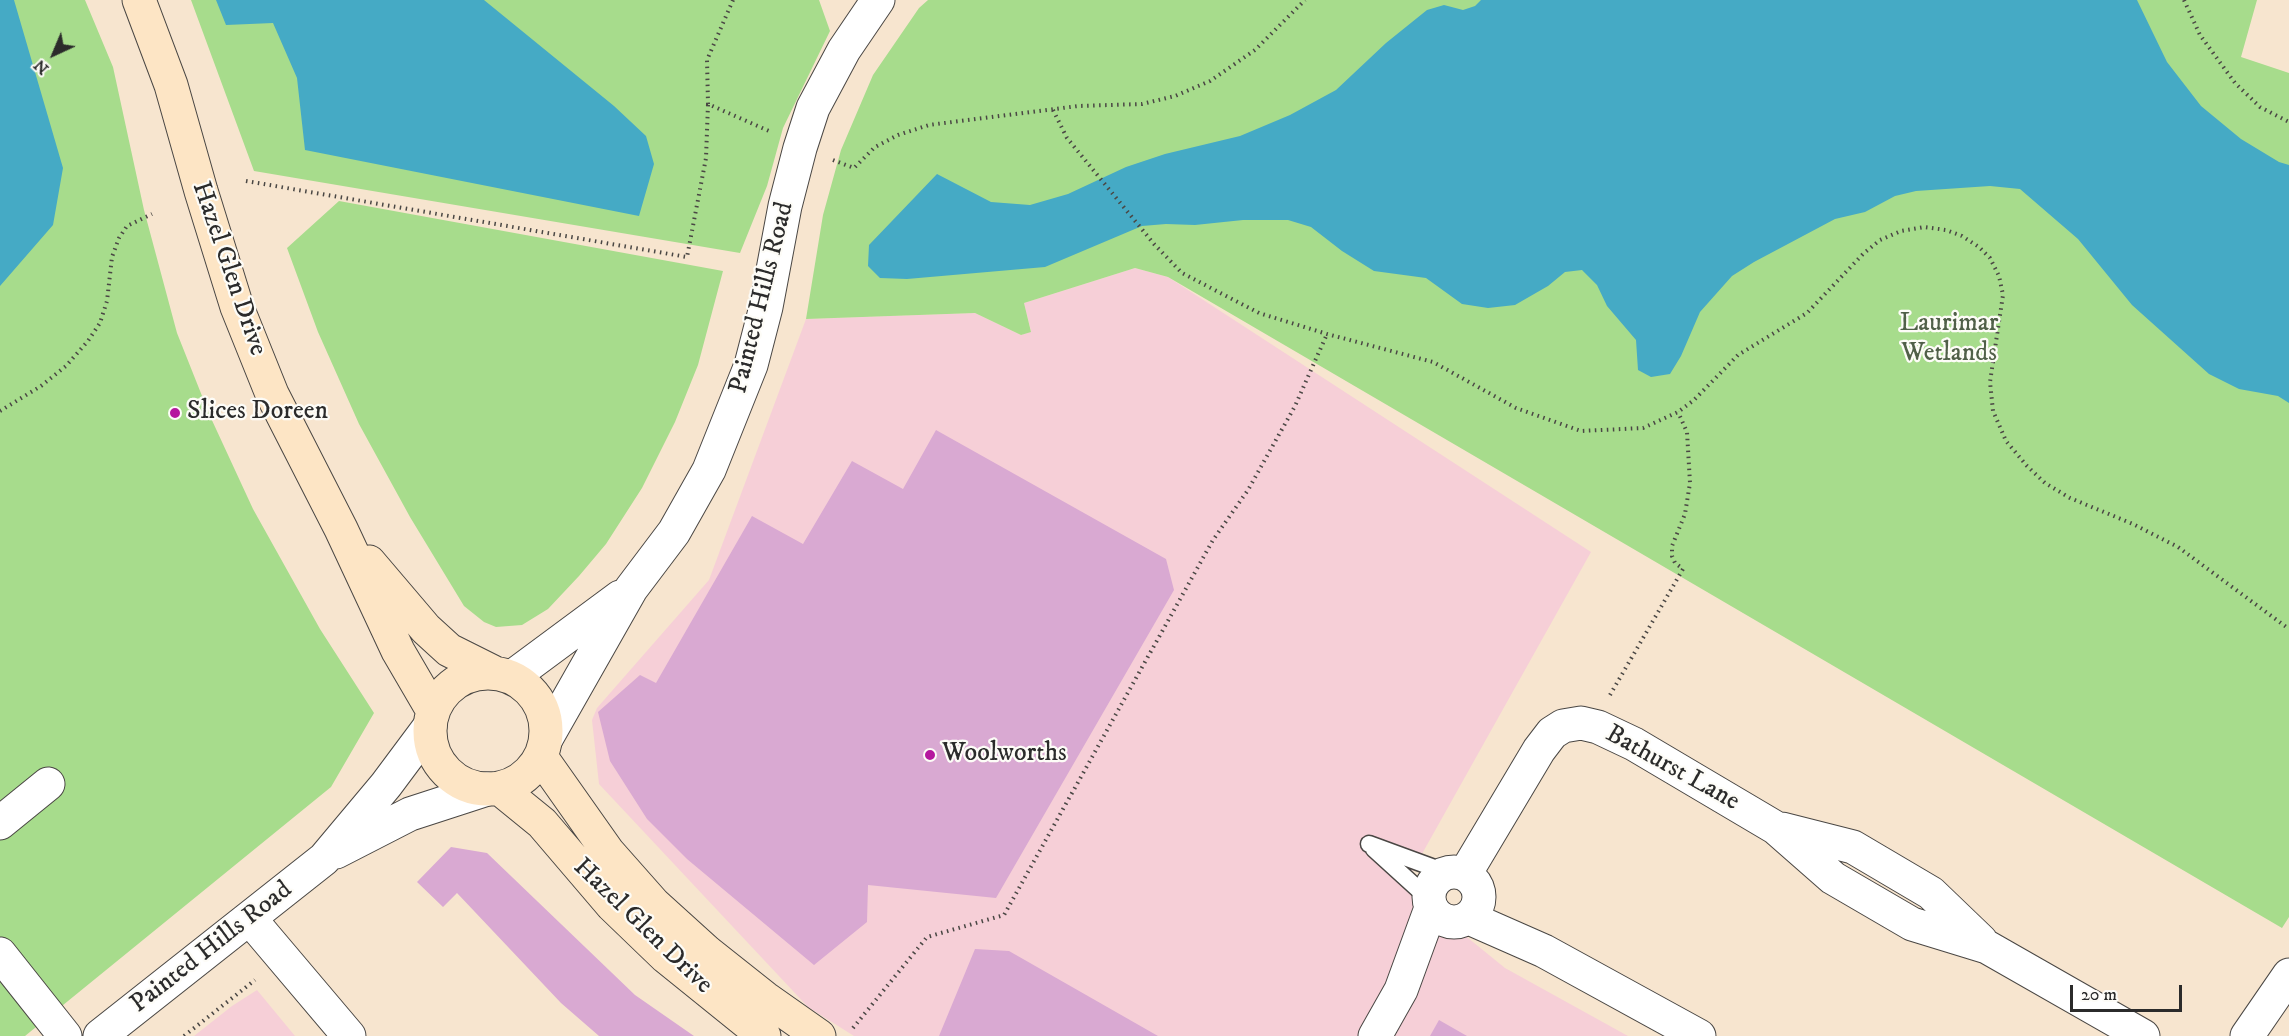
<!DOCTYPE html>
<html>
<head>
<meta charset="utf-8">
<style>
  body { margin:0 }
  #map { position:relative; width:2289px; height:1036px; overflow:hidden; background:#f7e5cf; font-family:"IM FELL DW Pica",serif }
  canvas { display:block }
  .north { position:absolute; left:24px; top:24px; width:60px; height:60px; -webkit-text-stroke:4px #fdfcf7; paint-order:stroke; rotate:224deg; font-size:16px; font-weight:700; line-height:24px; text-align:center; color:#2b2b2b }
  .north::after { content:''; display:block; margin:auto; width:21px; height:27px; background:#2b2b2b; clip-path:polygon(50% 0,100% 100%,50% 72%,0 100%) }
  .scale { position:absolute; left:2070px; top:985px; width:112px; height:27px; box-sizing:border-box; border:3px solid #2b2b2b; border-top:0; padding-left:8px; font-size:18px; line-height:21px; white-space:nowrap; color:#2b2b2b; -webkit-text-stroke:4px #fdfcf7; paint-order:stroke }
</style>
</head>
<body>
<div id="map">
<canvas width="2289" height="1036"></canvas>
<div class="north">N</div>
<div class="scale">20 m</div>
</div>
<script>
const g = document.querySelector('canvas').getContext('2d');
g.lineJoin = 'round';
function fill(path, color) {
  g.fillStyle = color;
  g.fill(path, 'evenodd');
}
function shape(rows) {
  const path = new Path2D();
  for (const r of rows) {
    if (r.length === 3) {
      path.moveTo(r[0] + r[2], r[1]);
      path.arc(r[0], r[1], r[2], 0, 2 * Math.PI);
      continue;
    }
    path.moveTo(r[0], r[1]);
    for (let i = 2; i < r.length; i += 2) path.lineTo(r[i], r[i + 1]);
  }
  return path;
}
function strokePath(path, color, width, dash) {
  g.strokeStyle = color;
  g.lineWidth = width;
  g.lineCap = dash ? 'butt' : 'round';
  g.setLineDash(dash || []);
  g.stroke(path);
}
function label(font, color, halo, rows, align = 'center') {
  g.font = font + ' "IM FELL DW Pica",serif';
  g.lineWidth = 4.5;
  g.setLineDash([]);
  g.textBaseline = 'middle';
  g.strokeStyle = halo;
  g.fillStyle = color;
  for (const [text, x, y, turn = 0] of rows) {
    g.save();
    g.translate(x, y);
    g.rotate((+turn || 0) * Math.PI / 180);
    g.textAlign = isNaN(turn) ? turn : align;
    if (halo) g.strokeText(text, 0, 0);
    g.fillText(text, 0, 0);
    g.restore();
  }
}
fill(shape([
  [1135,268,1168,277,1591,552,1404,886,1505,968,1628,1036,854,1036,808,1007,599,784,592,720,597,708,709,580,806,319,975,313,1021,335,1031,331,1024,303],
  [257,990,295,1036,194,1036,232,1006]
]), '#f6cfd7');
fill(shape([
  [0,0,85,0,113,67,144,210,177,333,210,416,253,509,320,629,374,713,331,787,25,1036,0,1036],
  [191,0,819,0,830,31,783,128,767,186,740,253,254,171],
  [928,0,2257,0,2241,57,2289,73,2289,917,2282,928,1168,277,1135,268,1024,303,1031,332,1021,335,975,313,806,319,823,215,841,150,873,75,919,8],
  [339,201,723,271,698,365,675,422,642,488,606,544,579,576,548,609,522,625,496,627,484,622,464,606,410,517,359,424,318,332,287,248]
]), '#a7dc8c');
fill(shape([
  [0,0,14,0,63,168,53,225,0,286],
  [216,0,484,0,614,106,646,136,654,164,639,216,305,150,297,78,273,23,226,25],
  [1481,0,2137,0,2167,62,2201,106,2241,139,2279,162,2289,165,2289,403,2278,396,2239,389,2209,374,2132,305,2078,239,2020,189,1990,186,1916,191,1895,196,1865,212,1835,219,1754,262,1732,276,1700,312,1681,356,1670,374,1651,377,1638,370,1636,340,1607,306,1597,285,1582,270,1565,272,1548,286,1515,305,1488,308,1462,304,1426,278,1374,271,1342,251,1311,227,1288,220,1243,220,1195,225,1166,224,1142,226,1045,267,907,279,880,278,868,266,869,245,937,174,991,202,1030,205,1068,194,1126,167,1165,154,1240,136,1290,115,1336,90,1386,43,1427,10,1444,5,1463,10,1475,6]
]), '#45aac5');
fill(shape([
  [936,430,1166,559,1174,590,996,898,868,885,867,922,814,965,687,859,647,819,610,761,598,712,640,675,656,683,752,516,803,544,852,461,903,489],
  [451,847,487,853,635,995,694,1036,599,1036,561,1003,457,893,443,907,417,882],
  [975,949,1009,951,1158,1036,939,1036],
  [1439,1020,1467,1036,1430,1036]
]), '#d9a9d2');
const lane = shape([
  [1369,844,1448,873],
  [1374,849,1429,899]
]);
const street = shape([
  [512,677,620,597],
  [547,737,631,589,674,532,709,470,751,365,766,307,785,206,800,148,813,108,844,50,878,0],
  [0,823,48,784],
  [1782,829,1853,847,1931,893,1981,941],
  [336,852,410,814,487,789],
  [1454,897,25],
  [1465,874,1539,750,1552,733,1563,726,1581,723,1598,727,1634,744,1776,828,1833,878,1912,924,1987,947,2143,1036],
  [1469,918,1544,951,1699,1036],
  [250,919,349,1036],
  [0,954,65,1036],
  [100,1036,324,859,386,785,430,726],
  [1375,1036,1401,990,1431,908],
  [2247,1036,2289,975]
]);
const secondary = shape([
  [139,0,171,85,201,191,237,307,272,394,341,529,398,651,433,711],
  [369,562,426,629,449,650,493,672],
  [488,731,58],
  [541,757,608,852,654,904,707,952,765,998,819,1036],
  [499,788,542,823,612,905,666,957,764,1036]
]);
strokePath(lane, '#4a4744', 19);
strokePath(street, '#4a4744', 35);
strokePath(secondary, '#4a4744', 35);
strokePath(shape([
  [733,0,707,60,708,104,769,131],
  [2184,0,2200,35,2235,83,2260,107,2289,122],
  [1053,110,1067,138,1154,244,1182,273,1259,313,1327,334,1433,362,1516,408,1581,431,1643,428,1678,412,1694,400,1738,355,1807,313,1863,254,1880,240,1901,231,1924,227,1946,230,1962,236,1979,247,1990,258,1999,276,2003,295,1990,382,1993,411,2006,441,2027,466,2045,483,2070,498,2133,524,2178,547,2289,629],
  [833,160,854,168,875,147,898,135,929,125,1078,106,1142,104,1175,96,1210,81,1255,50,1305,0],
  [246,181,687,257,706,158,708,104],
  [0,411,41,386,66,366,88,341,100,323,107,301,112,257,119,238,127,226,152,214],
  [1610,695,1683,569,1675,563,1672,556,1672,546,1685,514,1690,483,1687,432,1678,412],
  [853,1028,927,937,1004,915,1213,540,1248,490,1295,406,1327,334],
  [184,1036,255,980]
]), '#4a4744', 4, [1.5, 4.5]);
strokePath(lane, '#fff', 16);
strokePath(street, '#fff', 33);
strokePath(secondary, '#fde5c5', 33);
for (const [x, y, r, color] of [
  [175,413,6,"#b5179e"],
  [930,755,6,"#b5179e"]
]) {
  const dot = new Path2D();
  dot.arc(x, y, r, 0, 2 * Math.PI);
  g.fillStyle = color;
  g.fill(dot);
  strokePath(dot, '#fdfcf7', 2);
}
label('26px', '#2b2b2b', '#fdfcf7', [
  ["Hazel Glen Drive",228,269,71],
  ["Painted Hills Road",763,298,-76],
  ["Bathurst Lane",1672,769,29],
  ["Hazel Glen Drive",642,927,44],
  ["Painted Hills Road",212,948,-38]
]);
label('26px', '#506048', '#fdfcf7', [
  ["Laurimar",1949,325],
  ["Wetlands",1949,355]
]);
label('26px', '#2b2b2b', '#fdfcf7', [
  ["Slices Doreen",187,413],
  ["Woolworths",942,755]
], 'left');
</script>
</body>
</html>
